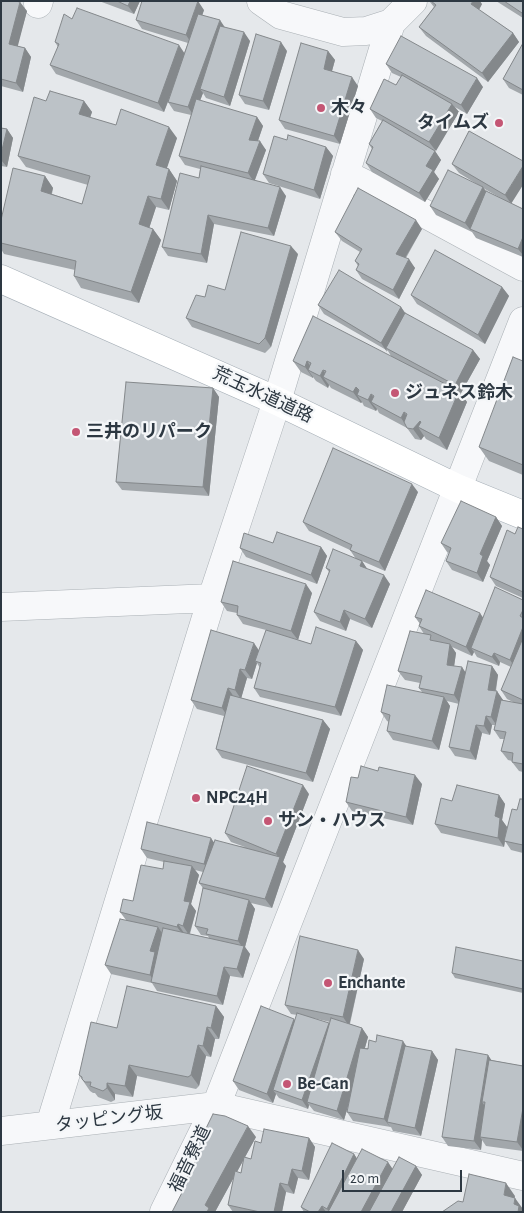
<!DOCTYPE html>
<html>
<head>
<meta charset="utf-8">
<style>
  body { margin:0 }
  #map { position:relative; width:524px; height:1213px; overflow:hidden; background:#e5e8eb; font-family:"Alegreya Sans",sans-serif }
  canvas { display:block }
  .frame { position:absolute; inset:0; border:2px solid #2d3842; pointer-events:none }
  .scale { position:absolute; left:342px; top:1170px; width:120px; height:22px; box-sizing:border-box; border:2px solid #2d3842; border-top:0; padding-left:6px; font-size:15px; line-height:18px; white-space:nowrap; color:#2d3842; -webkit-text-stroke:4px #f4f6f8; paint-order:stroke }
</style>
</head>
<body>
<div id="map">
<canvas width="524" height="1213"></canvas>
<div class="frame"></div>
<div class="scale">20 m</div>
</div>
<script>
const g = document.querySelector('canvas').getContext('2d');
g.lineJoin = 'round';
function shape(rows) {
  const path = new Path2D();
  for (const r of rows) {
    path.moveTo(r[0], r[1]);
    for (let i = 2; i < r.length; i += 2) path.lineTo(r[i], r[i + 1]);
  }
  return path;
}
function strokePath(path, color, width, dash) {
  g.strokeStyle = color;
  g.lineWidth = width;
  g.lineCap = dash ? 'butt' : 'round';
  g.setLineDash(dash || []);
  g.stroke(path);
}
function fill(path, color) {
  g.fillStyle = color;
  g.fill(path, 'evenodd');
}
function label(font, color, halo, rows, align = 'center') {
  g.font = font + ' "Alegreya Sans","Noto Sans JP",sans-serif';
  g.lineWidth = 4.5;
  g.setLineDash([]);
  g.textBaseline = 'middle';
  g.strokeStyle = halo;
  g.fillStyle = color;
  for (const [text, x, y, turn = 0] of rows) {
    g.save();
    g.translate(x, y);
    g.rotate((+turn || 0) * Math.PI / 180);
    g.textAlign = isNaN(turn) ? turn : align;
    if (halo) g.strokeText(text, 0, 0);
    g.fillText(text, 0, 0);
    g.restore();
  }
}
const minor = shape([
  [261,1,281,15,343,32,366,31,391,23,413,1],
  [38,4,39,1],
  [345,174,418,210,523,267],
  [1,607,212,598],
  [50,1125,212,598,277,401,391,23],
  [1,1131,216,1106,523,1176],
  [164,1212,216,1106,523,321]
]);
const major = shape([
  [1,279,277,401,459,489,523,515]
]);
strokePath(minor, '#aab0b5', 29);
strokePath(major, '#a5aeb6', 29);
strokePath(minor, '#f7f8fa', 28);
strokePath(major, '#fff', 28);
fill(shape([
  [1,1,27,11,17,46,25,48,31,57,23,92,1,86],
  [99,1,140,1,134,14],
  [496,1,523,1,523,18],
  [430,2,482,4,479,10,513,33,519,42,488,82,426,36,419,27,434,7],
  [204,10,202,16,250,41,230,106,206,98,203,93,200,101,257,117,263,126,258,141,266,150,255,180,286,196,274,236,214,224,207,263,168,256,162,247,199,178,200,169,185,165,179,156,191,115,174,111,168,102,164,112,56,74,50,65,58,47,55,42,72,19,184,53,188,43,142,29,136,20],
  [523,43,523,95,509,88,503,79],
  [287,51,269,110,245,104,239,95],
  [328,51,335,60,332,71,358,86,340,144,285,129,279,120],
  [386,64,483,87,467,114,455,107,459,112,435,151,441,160,434,172,439,179,425,202,372,172,366,163,372,149,369,144,382,121,376,118,370,109,396,85,401,77,392,73],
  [46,101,84,101,92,112,90,118,116,125,177,138,166,169,169,169,177,181,169,210,156,207,149,228,153,229,161,240,139,303,81,288,74,276,75,270,4,254,1,249,1,220,45,176,53,188,52,194,82,204,88,185,26,167,18,156],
  [1,128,7,129,13,138,7,167,1,166],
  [469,131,511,204,523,209,523,257,476,238,472,232,436,215,430,206,480,186,459,173,452,164],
  [483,188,504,200,486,191],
  [287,140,326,147,333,156,320,199,269,183,263,174],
  [422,229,406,258,415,268,399,299,362,279,356,270,358,266,355,261,360,252,342,241,335,232],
  [298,254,271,347,265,353,192,327,186,318,205,297,225,290],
  [502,287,509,296,485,344,417,304,411,295],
  [318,305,401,307,406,314,473,350,480,359,461,393,460,393,467,402,447,450,426,439,424,436,421,440,415,439,407,428,379,413,377,409,376,411,364,406,362,402,361,403,331,388,329,385,328,388,316,381,313,377,313,378,301,372,293,361,391,356,388,351,324,314],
  [523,361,523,475,489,461,479,447],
  [213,388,219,397,209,496,122,490,116,482],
  [418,492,385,571,362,561,367,569,390,584,372,628,350,619,346,631,320,621,314,612,329,572,326,568,356,559,350,550,309,531,303,522],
  [496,517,502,526,487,561,490,565,483,582,452,570,446,561,449,553,447,552,441,543],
  [523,529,523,598,496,586,490,577,515,534],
  [273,543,321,547,327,556,317,584,246,557,240,548],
  [312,593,298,640,286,636,311,644,356,641,363,650,341,716,260,697,254,688,260,668,257,663,252,679,247,678,241,698,323,720,330,729,313,782,222,758,216,749,224,716,197,709,191,700,259,651,266,630,243,624,237,615,237,613,227,611,221,602],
  [523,600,523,772,519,771,512,762,512,761,508,760,501,751,504,739,500,739,494,730,495,725,492,725,490,735,482,733,476,760,455,756,449,747,459,704,447,701,450,706,439,750,393,740,387,731,389,722,387,721,381,712,422,692,419,688,420,683,405,680,398,671,424,634,419,626,420,624,415,617,483,617],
  [452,647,472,656,474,652,477,657,499,666,500,662,511,667,501,690,507,699,515,703,503,700,496,691,498,675,492,666,465,672,454,666,456,653],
  [358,778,422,784,413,825,352,811,346,802],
  [309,794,283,862,286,866,272,908,251,903,255,909,245,947,250,954,243,978,230,976,223,1005,157,991,152,983,111,974,105,965,126,920,120,912,133,901,163,869,164,862,147,858,141,849,214,842,245,847,231,842,225,833],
  [195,870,203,872,199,883,203,888,195,926,201,935,208,936,209,938,190,934,196,911,191,904,199,875],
  [499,795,505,804,502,820,507,827,505,837,523,799,523,853,511,850,505,841,504,847,441,833,435,824,452,801],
  [364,959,350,1024,362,1028,368,1037,365,1048,407,1047,432,1051,438,1060,421,1136,393,1131,391,1127,353,1121,347,1112,349,1103,344,1120,314,1111,309,1105,308,1109,279,1098,276,1094,273,1103,239,1090,233,1081,295,1020,297,1015,291,1014,285,1005],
  [313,1018,330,1022,330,1024],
  [523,961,523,993,455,978,452,973],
  [216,1006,224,1017,219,1039,215,1039,211,1057,206,1056,199,1086,196,1089,137,1076,133,1097,115,1094,115,1100,111,1102,98,1097,95,1093,93,1093,90,1091,79,1075,117,1028],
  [488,1055,491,1060,523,1066,523,1151,486,1146,482,1140,481,1150,448,1146,442,1137],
  [256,1137,245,1157,251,1159,261,1143,309,1138,315,1147,309,1180,298,1178,294,1194,286,1192,282,1212,233,1212,228,1205,234,1177,215,1212,187,1181,195,1161,192,1157],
  [243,1161,241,1173,237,1172],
  [354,1154,357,1159,392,1169,416,1166,422,1175,402,1212,304,1212,301,1207]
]), '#a2a7ab');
fill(shape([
  [130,1,140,1,134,14,128,6],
  [198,1,204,10,192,44,186,35],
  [473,1,480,1,482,4,477,13,471,4],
  [20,2,27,11,16,53,9,44],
  [220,20,226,29,200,89,203,93,194,116,188,107],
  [244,32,250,41,230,106,224,97],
  [513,33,519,42,488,82,482,73],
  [281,42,287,51,269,110,263,101],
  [179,45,185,54,164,112,158,103],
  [25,48,31,57,23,92,16,83],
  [328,51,335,60,330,78,324,69],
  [352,77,358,86,340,144,334,136],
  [477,78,483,87,467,114,461,105],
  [84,101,92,112,87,126,79,114],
  [452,104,459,112,436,151,429,142],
  [257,117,263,126,255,149,249,140],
  [169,127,177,138,164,177,156,165],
  [7,129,13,138,7,167,1,160,1,154],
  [260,141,266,150,254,182,248,173],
  [326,147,333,156,320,199,314,190],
  [435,151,441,160,434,172,439,179,425,202,419,193,426,166],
  [523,166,523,185,511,204,505,195],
  [169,169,177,181,169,210,161,199],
  [45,176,53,188,49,202,41,191],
  [280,187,286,196,274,236,268,228],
  [483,187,489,196,470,229,472,232,465,223],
  [148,196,156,207,147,235,139,224],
  [208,215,214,224,207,263,201,254],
  [416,220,422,229,402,263,396,254],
  [153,229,161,240,139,303,131,292],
  [523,237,523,255,518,249],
  [291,246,298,254,271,347,265,338],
  [409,259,415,268,399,299,393,290],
  [502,287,509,296,485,344,478,335],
  [401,307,407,316,386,348,387,352,381,343],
  [473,350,480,359,461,393,455,385],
  [307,361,315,373,308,370,313,377,313,378,305,367],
  [323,370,330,380,323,377,329,385,328,388,320,376],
  [356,387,364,398,357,395,362,402,361,403,353,392],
  [213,388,219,397,209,496,203,487],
  [459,391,467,402,447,450,439,438],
  [371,394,379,405,371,402,377,409,376,411,368,400],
  [404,412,412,424,408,428,401,418],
  [420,421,427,432,418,427,424,436,421,440,413,429],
  [412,484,418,492,385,571,379,562],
  [496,517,502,526,487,561,490,565,483,582,477,573,480,554],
  [321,547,327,556,317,584,311,575],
  [362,561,368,570,360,566],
  [384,575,390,584,372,628,365,619],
  [306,584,312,593,298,640,291,631],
  [344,610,350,619,346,631,340,622],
  [480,613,486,622,471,648,474,652,472,656,466,647],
  [523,627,523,652,516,669,510,660],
  [356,641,363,650,341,716,335,707],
  [254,643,260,652,255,661,257,663,252,679,245,670],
  [450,644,456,653,453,674,447,665],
  [494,653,500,662,499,666,492,657],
  [492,666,498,675,494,699,488,690],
  [462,667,468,676,460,704,454,695],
  [240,669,247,678,241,699,235,690],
  [228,688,234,697,228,717,222,708],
  [497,691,503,700,497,726,491,717],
  [444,697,450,706,439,750,432,741],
  [486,716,492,725,490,735,484,726],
  [323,720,330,729,313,782,306,773],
  [476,725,482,733,476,760,470,751],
  [415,775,422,784,413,825,406,817],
  [303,785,309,794,283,862,286,866,272,908,265,899,279,858,276,854],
  [499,795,505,804,502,820,507,827,504,847,498,838,495,816],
  [211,838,217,847,210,873,204,864],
  [192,866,199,875,191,904,196,911,189,935,183,926,184,901],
  [249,900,255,909,245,947,250,954,243,978,237,969,243,948,238,941],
  [178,924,184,933,184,936,177,927],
  [158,927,164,936,162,961,156,984,150,975,150,951],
  [358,950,364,959,349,1026,343,1017],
  [224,967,230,976,223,1005,217,996],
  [216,1006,224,1017,219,1039,211,1028],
  [294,1019,300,1028,273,1090,276,1094,273,1103,267,1094],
  [329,1023,335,1032,307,1102,309,1105,308,1109,302,1100],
  [207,1027,215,1039,211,1057,203,1046],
  [362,1028,368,1037,344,1120,337,1111],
  [403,1041,409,1050,387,1122,391,1128,384,1119],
  [198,1045,206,1056,199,1086,191,1075],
  [432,1051,438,1060,421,1136,415,1128],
  [488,1055,494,1064,485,1102,482,1102,487,1109,480,1137,482,1140,481,1150,474,1141],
  [129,1065,137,1076,133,1097,125,1086],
  [107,1083,115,1094,115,1100,107,1088],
  [523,1108,523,1150,517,1142],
  [248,1126,256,1137,215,1212,207,1212,205,1205],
  [309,1138,315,1147,309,1180,302,1171],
  [354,1154,360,1163,329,1212,327,1209],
  [388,1162,394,1171,372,1212,361,1212],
  [416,1166,422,1175,402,1212,391,1212],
  [292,1169,298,1178,294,1194,288,1185],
  [280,1183,286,1192,282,1212,274,1212],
  [506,1183,515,1196,513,1207,504,1195],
  [515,1198,523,1209,523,1212,518,1212,514,1204],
  [322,1206,326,1212,318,1212]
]), '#84888b');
const building = shape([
  [1,1,16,1,20,2,9,44,25,48,16,83,1,79,1,1],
  [117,1,130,1,128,6,117,1],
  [142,1,198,1,186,35,136,20,142,1],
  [431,1,473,1,471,4,513,33,482,73,419,27,436,5,431,1],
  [504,1,523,1,523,11,522,13,504,1],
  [77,8,179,45,158,103,50,65,59,44,55,42,64,14,72,19,77,8],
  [198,14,220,20,188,107,168,102,198,14],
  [220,26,244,32,224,97,200,89,220,26],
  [256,34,281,42,263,101,239,95,256,34],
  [401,36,477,78,461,105,386,64,401,36],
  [301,43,328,51,324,69,352,77,334,136,279,120,301,43],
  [523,43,523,90,503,79,523,43],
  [402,75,452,104,429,142,370,109,384,79,396,85,402,75],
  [50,91,84,101,79,114,116,125,121,109,169,127,156,165,169,169,161,199,148,196,139,224,153,229,131,292,74,276,76,261,1,243,1,220,13,168,45,176,41,191,82,204,90,176,18,156,34,97,46,101,50,91],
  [196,99,257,117,249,140,260,141,248,173,179,156,196,99],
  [383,120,435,151,426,166,433,170,419,193,366,163,373,147,369,144,383,120],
  [1,128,7,129,1,154,1,128],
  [469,131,523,161,523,166,505,195,452,164,469,131],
  [288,135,326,147,314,190,263,174,274,136,287,140,288,135],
  [201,166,280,187,268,228,208,215,201,254,162,247,180,173,199,178,201,166],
  [448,170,483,187,465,223,430,206,448,170],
  [358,188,416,220,396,254,409,259,393,290,356,270,359,264,355,261,362,249,335,232,358,188],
  [486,191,523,209,523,237,518,249,470,229,486,191],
  [241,232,291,246,265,338,259,344,186,318,196,295,205,297,208,285,225,290,241,232],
  [435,250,502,287,478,335,411,295,435,250],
  [339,270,401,307,381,343,318,305,339,270],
  [405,313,473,350,455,385,386,348,405,313],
  [313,316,459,391,439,438,418,427,421,422,420,421,413,429,407,428,404,422,407,414,404,412,401,418,371,402,374,396,371,394,368,400,357,395,359,390,356,387,353,392,323,377,326,371,323,370,320,376,308,370,311,363,307,361,305,367,293,361,313,316],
  [513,357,523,361,523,465,479,447,513,357],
  [126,382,213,388,203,487,116,482,126,382],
  [333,448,412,484,379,562,350,550,352,545,303,522,333,448],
  [461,501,496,517,480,554,483,556,477,573,446,561,451,548,441,543,461,501],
  [518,527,523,529,523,592,490,577,507,530,515,534,518,527],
  [277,532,321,547,311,575,240,548,244,533,273,543,277,532],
  [333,549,362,561,360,566,384,575,365,619,344,610,340,622,314,612,330,570,326,568,333,549],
  [233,561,306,584,291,631,237,615,238,606,221,602,233,561],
  [495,587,523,600,523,610,520,616,523,618,523,627,510,660,494,653,492,657,471,648,495,587],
  [426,590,480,613,466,647,419,626,422,619,415,617,426,590],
  [316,627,356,641,335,707,254,688,261,663,255,661,266,630,311,644,316,627],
  [211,630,254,643,245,670,240,669,235,690,228,688,222,708,191,700,211,630],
  [410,631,431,635,430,640,450,644,447,665,462,667,454,695,419,688,422,676,398,671,410,631],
  [523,638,523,700,501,690,523,638],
  [468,661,492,666,488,690,497,691,491,717,486,716,484,726,476,725,470,751,449,747,468,661],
  [387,685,444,697,432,741,387,731,390,715,381,712,387,685],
  [230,695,323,720,306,773,216,749,230,695],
  [501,700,523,704,523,764,512,762,513,753,501,751,506,732,494,730,501,700],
  [247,766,303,785,276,854,225,833,247,766],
  [361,766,378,771,379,767,415,775,406,817,346,802,351,777,358,778,361,766],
  [457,785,499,795,495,816,500,818,498,838,435,824,441,798,452,801,457,785],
  [520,799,523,799,523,845,504,841,512,809,517,810,520,799],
  [147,822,211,838,204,864,141,849,147,822],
  [215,840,280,857,265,899,199,883,215,840],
  [164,861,192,866,184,901,190,902,183,926,178,924,177,927,120,912,123,899,133,901,141,865,163,869,164,861],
  [203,888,249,900,238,941,206,934,208,929,195,926,203,888],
  [120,919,158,927,150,951,155,952,150,975,105,965,120,919],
  [163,928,244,946,237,969,224,967,217,996,151,982,163,928],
  [300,936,358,950,343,1017,285,1005,300,936],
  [456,947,523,961,523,989,452,973,456,947],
  [127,986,216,1006,211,1028,207,1027,203,1046,198,1045,191,1075,188,1077,129,1065,125,1086,107,1083,107,1088,103,1091,90,1086,91,1082,85,1082,82,1079,82,1077,79,1075,91,1022,117,1028,127,986],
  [261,1006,294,1019,267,1094,233,1081,261,1006],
  [297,1013,329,1023,302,1100,273,1090,297,1013],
  [331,1018,362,1028,337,1111,307,1102,331,1018],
  [377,1035,403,1041,384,1119,347,1112,360,1048,368,1049,369,1040,376,1042,377,1035],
  [405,1046,432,1051,415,1128,387,1122,405,1046],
  [456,1049,488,1055,474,1141,442,1137,456,1049],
  [489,1060,523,1066,523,1108,517,1142,480,1137,485,1102,482,1102,489,1060],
  [213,1114,225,1116,248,1126,205,1205,209,1208,207,1212,172,1212,188,1181,186,1179,196,1160,192,1157,213,1114],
  [264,1129,309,1138,302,1171,292,1169,288,1185,280,1183,274,1212,260,1212,228,1205,235,1171,241,1173,244,1157,251,1159,255,1141,261,1143,264,1129],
  [332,1143,354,1154,327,1209,322,1206,318,1212,310,1212,301,1207,332,1143],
  [362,1149,388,1162,361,1212,328,1212,362,1149],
  [399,1157,416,1166,391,1212,369,1212,399,1157],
  [469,1174,506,1183,504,1195,515,1198,514,1204,519,1206,518,1212,442,1212,458,1201,463,1202,469,1174]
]);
fill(building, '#bcc2c7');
strokePath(building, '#84888b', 1);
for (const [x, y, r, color] of [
  [321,108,5,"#c45674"],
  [499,123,5,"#c45674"],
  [395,393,5,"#c45674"],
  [76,432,5,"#c45674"],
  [196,798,5,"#c45674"],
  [268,821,5,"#c45674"],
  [328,983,5,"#c45674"],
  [287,1084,5,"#c45674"]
]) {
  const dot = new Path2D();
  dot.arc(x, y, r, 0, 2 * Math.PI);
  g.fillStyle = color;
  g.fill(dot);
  strokePath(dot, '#f4f6f8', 2);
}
label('bold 18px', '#2d3842', '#f4f6f8', [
  ["木々",331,108],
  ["タイムズ",489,123,"right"],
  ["ジュネス鈴木",405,393],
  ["三井のリパーク",86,432],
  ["NPC24H",206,798],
  ["サン・ハウス",278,821],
  ["Enchante",338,983],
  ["Be-Can",297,1084]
], 'left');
label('18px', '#2d3842', '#f4f6f8', [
  ["荒玉水道道路",263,395,25],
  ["タッピング坂",109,1119,-7],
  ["福音寮道",190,1159,-64]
]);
</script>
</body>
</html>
